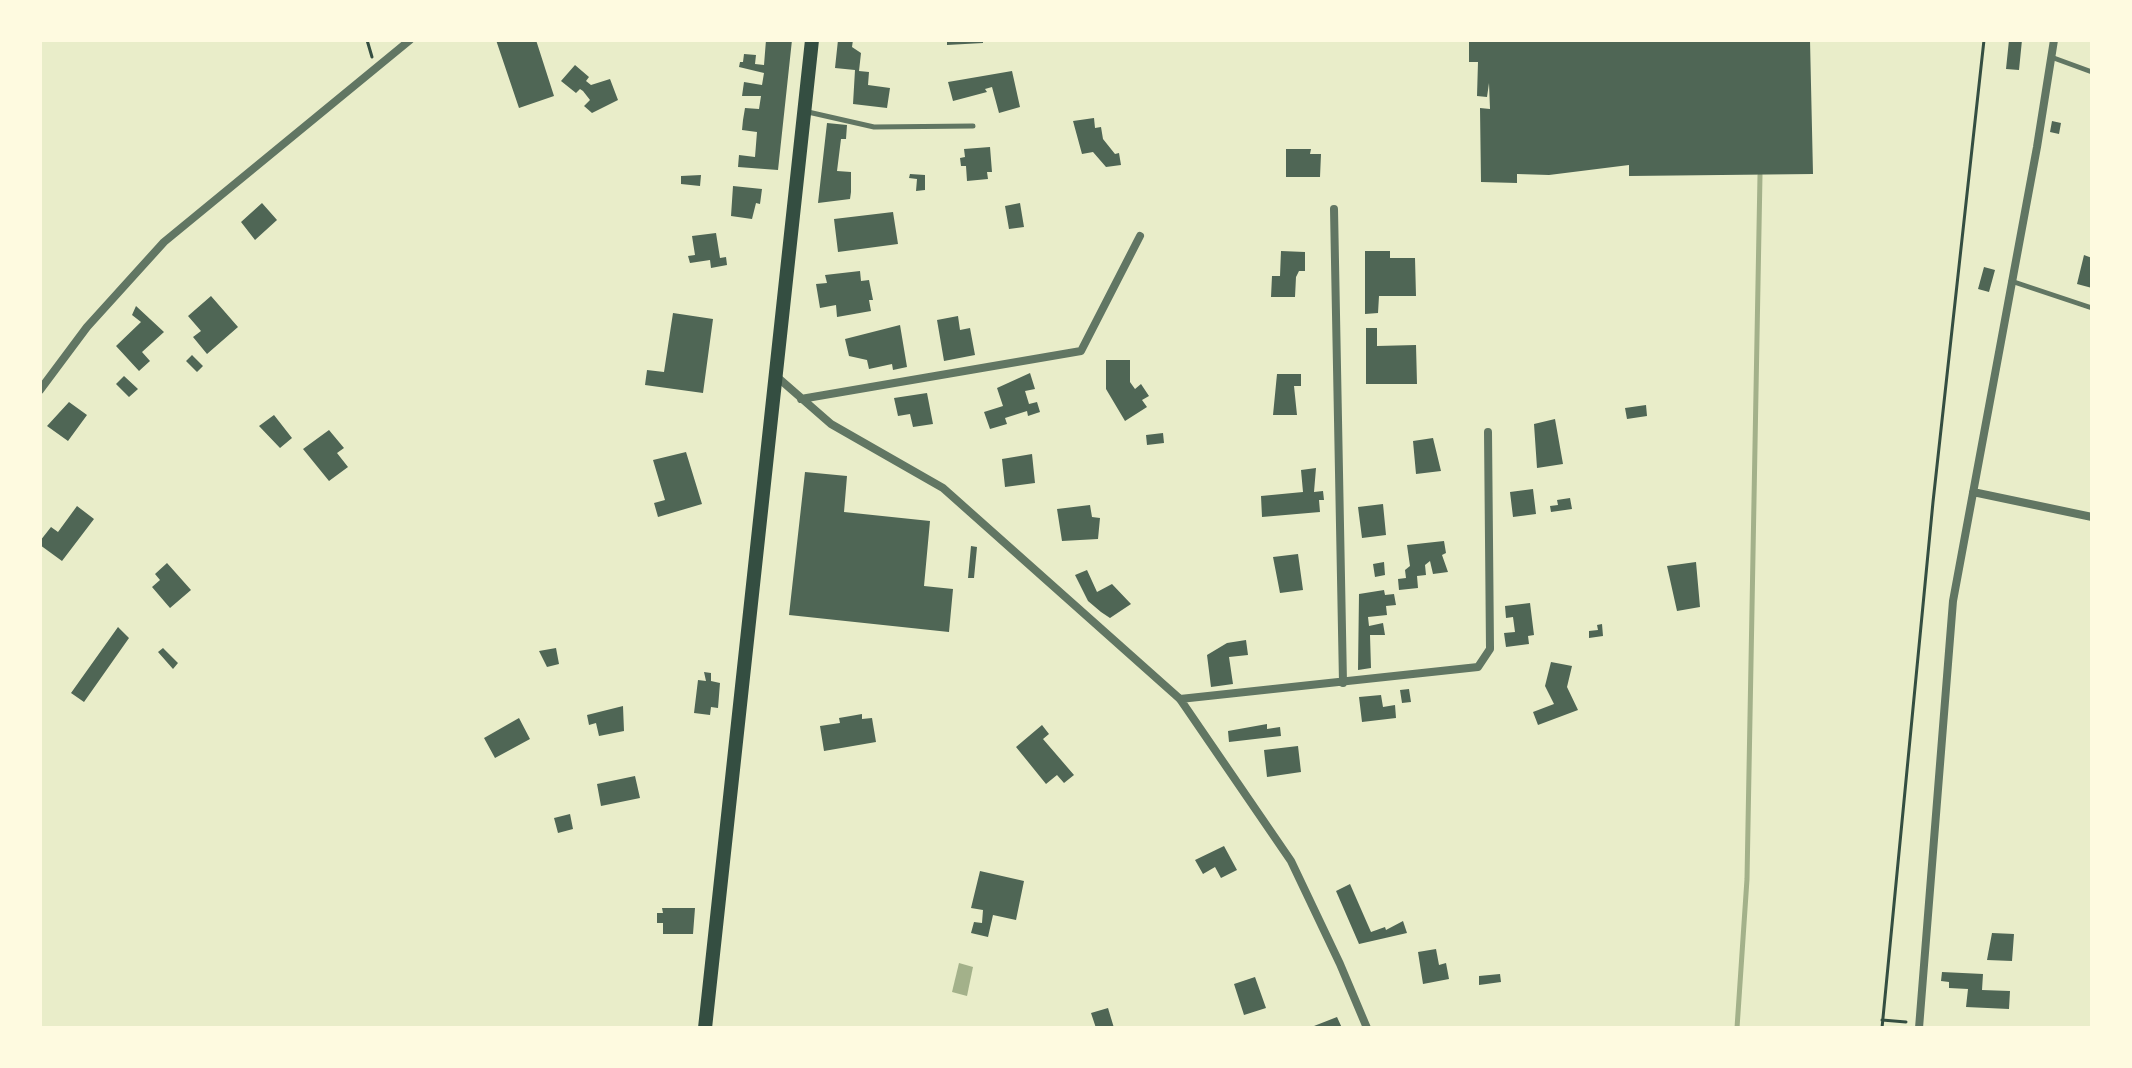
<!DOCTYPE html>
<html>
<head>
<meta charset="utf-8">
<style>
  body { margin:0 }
  #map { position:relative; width:2132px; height:1068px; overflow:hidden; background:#e9edc9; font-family:"DM Sans",sans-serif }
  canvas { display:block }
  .frame { position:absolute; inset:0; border:42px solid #fefae0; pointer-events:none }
</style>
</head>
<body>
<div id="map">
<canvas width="2132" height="1068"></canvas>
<div class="frame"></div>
</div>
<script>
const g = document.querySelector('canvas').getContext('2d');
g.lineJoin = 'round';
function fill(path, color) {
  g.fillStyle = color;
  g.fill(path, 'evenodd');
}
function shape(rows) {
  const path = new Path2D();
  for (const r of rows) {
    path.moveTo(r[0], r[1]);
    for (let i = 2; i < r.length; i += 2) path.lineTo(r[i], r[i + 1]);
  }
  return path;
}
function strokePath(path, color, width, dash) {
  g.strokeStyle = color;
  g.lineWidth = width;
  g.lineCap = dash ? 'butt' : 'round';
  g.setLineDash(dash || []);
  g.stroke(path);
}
fill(shape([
  [959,963,973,967,967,996,952,992]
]), '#a3b18a');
strokePath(shape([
  [1737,1028,1747,879,1760,175]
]), '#a3b18a', 5);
fill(shape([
  [496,40,536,40,554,96,519,108],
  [766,40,792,40,778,170,738,167,739,155,755,157,757,132,742,130,743,120,745,108,759,109,761,96,742,96,744,82,762,85,764,73,739,67,740,62,743,62,744,54,756,55,755,64,764,65],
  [838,40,853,40,852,47,861,53,859,71,869,72,868,85,890,88,887,108,853,104,855,70,835,68],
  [947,40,983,40,983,43,947,45],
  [1469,40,1810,40,1813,174,1629,176,1629,165,1549,175,1517,174,1517,183,1481,182,1480,108,1490,109,1489,83,1487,97,1477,96,1478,62,1469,62],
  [2009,40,2022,40,2019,70,2006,69],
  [575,65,589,77,586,81,591,85,610,79,618,100,592,113,584,106,590,100,583,91,580,89,576,93,561,81],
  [1012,71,1020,107,999,113,992,87,985,89,987,92,953,101,948,82],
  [1094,118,1095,128,1101,127,1103,139,1115,154,1119,153,1121,165,1106,167,1093,152,1082,154,1073,121],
  [2052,121,2061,123,2059,134,2050,132],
  [827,123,847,125,846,139,841,139,837,171,851,172,851,192,850,199,818,203],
  [990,147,992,172,987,172,988,179,967,181,966,166,961,166,960,158,965,157,964,149],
  [1286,149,1311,149,1310,154,1321,154,1320,177,1286,177],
  [910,174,925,175,925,190,916,191,917,179,909,178],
  [701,175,700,186,681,184,681,176],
  [733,186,762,189,760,204,756,203,752,219,731,216],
  [262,203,277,220,255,240,241,222],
  [1020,203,1024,227,1009,229,1005,206],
  [893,212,898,244,838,252,834,219],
  [716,233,720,258,726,257,727,265,711,268,710,260,690,263,688,256,695,255,692,236],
  [1281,251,1305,252,1305,271,1299,271,1296,277,1295,297,1271,297,1272,276,1280,276],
  [1365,251,1390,251,1390,258,1415,258,1416,296,1379,296,1378,313,1365,314],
  [2084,255,2092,258,2092,288,2077,284],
  [1984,267,1995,270,1989,292,1978,289],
  [860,271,861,281,869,280,873,300,869,300,871,311,837,317,836,305,820,308,816,284,827,283,825,275],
  [211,296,238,327,207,354,193,337,201,331,188,316],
  [136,306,164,332,142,352,150,361,139,371,116,346,141,322,132,315],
  [673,313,713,319,703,393,645,385,647,370,664,372],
  [958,316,960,330,970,328,975,355,944,361,937,320],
  [900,325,907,367,893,370,892,364,869,369,867,360,849,356,845,339],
  [1366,328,1377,328,1377,346,1416,345,1417,384,1366,384],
  [192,355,203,366,197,372,186,361],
  [1106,360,1130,360,1130,382,1135,389,1141,384,1149,396,1142,400,1147,407,1125,421,1106,389],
  [1030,373,1035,389,1025,391,1029,404,1037,402,1040,412,1028,416,1027,411,1005,418,1007,424,990,429,984,412,1003,406,997,388],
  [1277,374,1301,374,1301,386,1294,386,1297,415,1273,415],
  [124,376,138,389,129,397,116,384],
  [927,393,933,424,913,427,910,414,898,416,894,398],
  [69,402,87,415,68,441,47,426],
  [1646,405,1647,416,1627,419,1625,408],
  [274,415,292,438,280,448,259,426],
  [1555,419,1563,464,1537,468,1534,424],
  [329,430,344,448,337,453,348,467,329,481,303,449],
  [1163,433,1164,443,1147,445,1146,435],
  [1433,438,1441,471,1416,474,1413,441],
  [686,452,702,504,658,517,654,503,665,500,653,460],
  [1032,454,1035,483,1005,487,1002,459],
  [1316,468,1314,492,1323,491,1324,500,1319,500,1320,512,1262,517,1261,496,1303,492,1301,470],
  [805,472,847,476,844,512,930,521,924,586,953,589,949,632,789,615],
  [1533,489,1536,514,1513,517,1510,492],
  [1570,498,1572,509,1551,512,1550,506,1558,505,1557,500],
  [1383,504,1386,535,1362,538,1358,507],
  [1090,505,1092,517,1100,518,1098,539,1062,541,1057,509],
  [77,506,94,519,62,561,40,545,40,541,51,527,58,532],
  [1444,541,1446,553,1442,555,1448,572,1433,574,1430,561,1425,565,1426,575,1417,576,1418,588,1399,590,1398,579,1406,578,1405,570,1410,566,1407,545],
  [971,546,977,547,974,578,968,578],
  [1298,554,1303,590,1280,593,1273,557],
  [1384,562,1385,575,1375,577,1373,564],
  [1696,562,1700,607,1677,611,1667,566],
  [167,563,191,590,170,608,152,587,160,580,155,574],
  [1087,570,1097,592,1112,584,1131,604,1110,618,1101,612,1088,601,1075,575],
  [1384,590,1385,595,1394,594,1396,605,1386,606,1387,615,1368,617,1369,626,1383,623,1385,635,1370,635,1371,668,1358,670,1359,594],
  [1530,603,1534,635,1528,636,1529,644,1506,647,1504,633,1515,632,1513,617,1506,618,1505,606],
  [1602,624,1603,636,1589,638,1589,631,1598,630,1597,625],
  [118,627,129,638,84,702,71,693],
  [1246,640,1248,655,1229,657,1233,684,1211,687,1207,655,1227,643],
  [163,648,178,663,173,669,158,652],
  [556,648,559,664,547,667,539,651],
  [1551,662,1572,666,1567,687,1578,710,1538,725,1533,712,1554,704,1545,686],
  [704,672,711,673,711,681,720,683,718,708,711,707,710,715,694,713,698,680,706,681],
  [1409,689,1411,702,1402,703,1400,690],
  [1381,695,1383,707,1395,705,1396,718,1362,722,1359,697],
  [623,706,624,731,599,736,596,723,589,725,587,715],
  [862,714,862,719,872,718,876,742,824,751,820,726,840,723,839,718],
  [519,718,530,739,495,758,484,738],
  [1267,724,1267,729,1280,727,1281,736,1229,742,1228,731],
  [1042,725,1049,734,1043,739,1074,775,1064,783,1057,775,1046,784,1016,747],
  [1298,746,1301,772,1267,777,1264,750],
  [635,776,640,798,601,806,597,784],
  [570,814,573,829,558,833,554,818],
  [1224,846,1237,870,1221,878,1215,867,1203,874,1195,860],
  [980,871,1024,881,1016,920,993,915,988,937,971,933,974,922,982,923,983,910,971,908],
  [1350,884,1371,932,1385,927,1386,930,1403,921,1407,933,1359,944,1336,891],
  [662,908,695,908,693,934,663,934,663,923,657,923,657,913,663,913],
  [1992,933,2014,934,2012,961,1987,960],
  [1436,949,1439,965,1446,963,1449,979,1423,984,1418,952],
  [1942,972,1983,974,1982,990,2010,991,2009,1009,1966,1007,1968,989,1949,988,1949,982,1941,981],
  [1500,974,1501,982,1479,985,1479,976],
  [1255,977,1266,1008,1244,1015,1234,984],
  [1108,1008,1114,1028,1096,1028,1091,1013],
  [1337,1017,1342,1028,1315,1028,1314,1026]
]), '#4f6655');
strokePath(shape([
  [367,40,372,57],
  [1882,1020,1906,1022],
  [1882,1028,1933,502,1984,40]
]), '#344e41', 3);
strokePath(shape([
  [2051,57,2092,72],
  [808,112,874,127,973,126],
  [2011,281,2092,308]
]), '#617663', 5);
strokePath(shape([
  [1334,209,1343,683],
  [776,376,831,424,943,488,1180,699,1291,861,1340,964,1367,1028],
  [40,390,87,327,164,242,410,40],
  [801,399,1081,351,1140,236],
  [1973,492,2092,517],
  [1180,699,1478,667,1490,649,1488,432],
  [1919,1028,1953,601,2037,147,2054,40]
]), '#617663', 8);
strokePath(shape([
  [705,1028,812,40]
]), '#344e41', 14);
</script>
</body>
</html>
